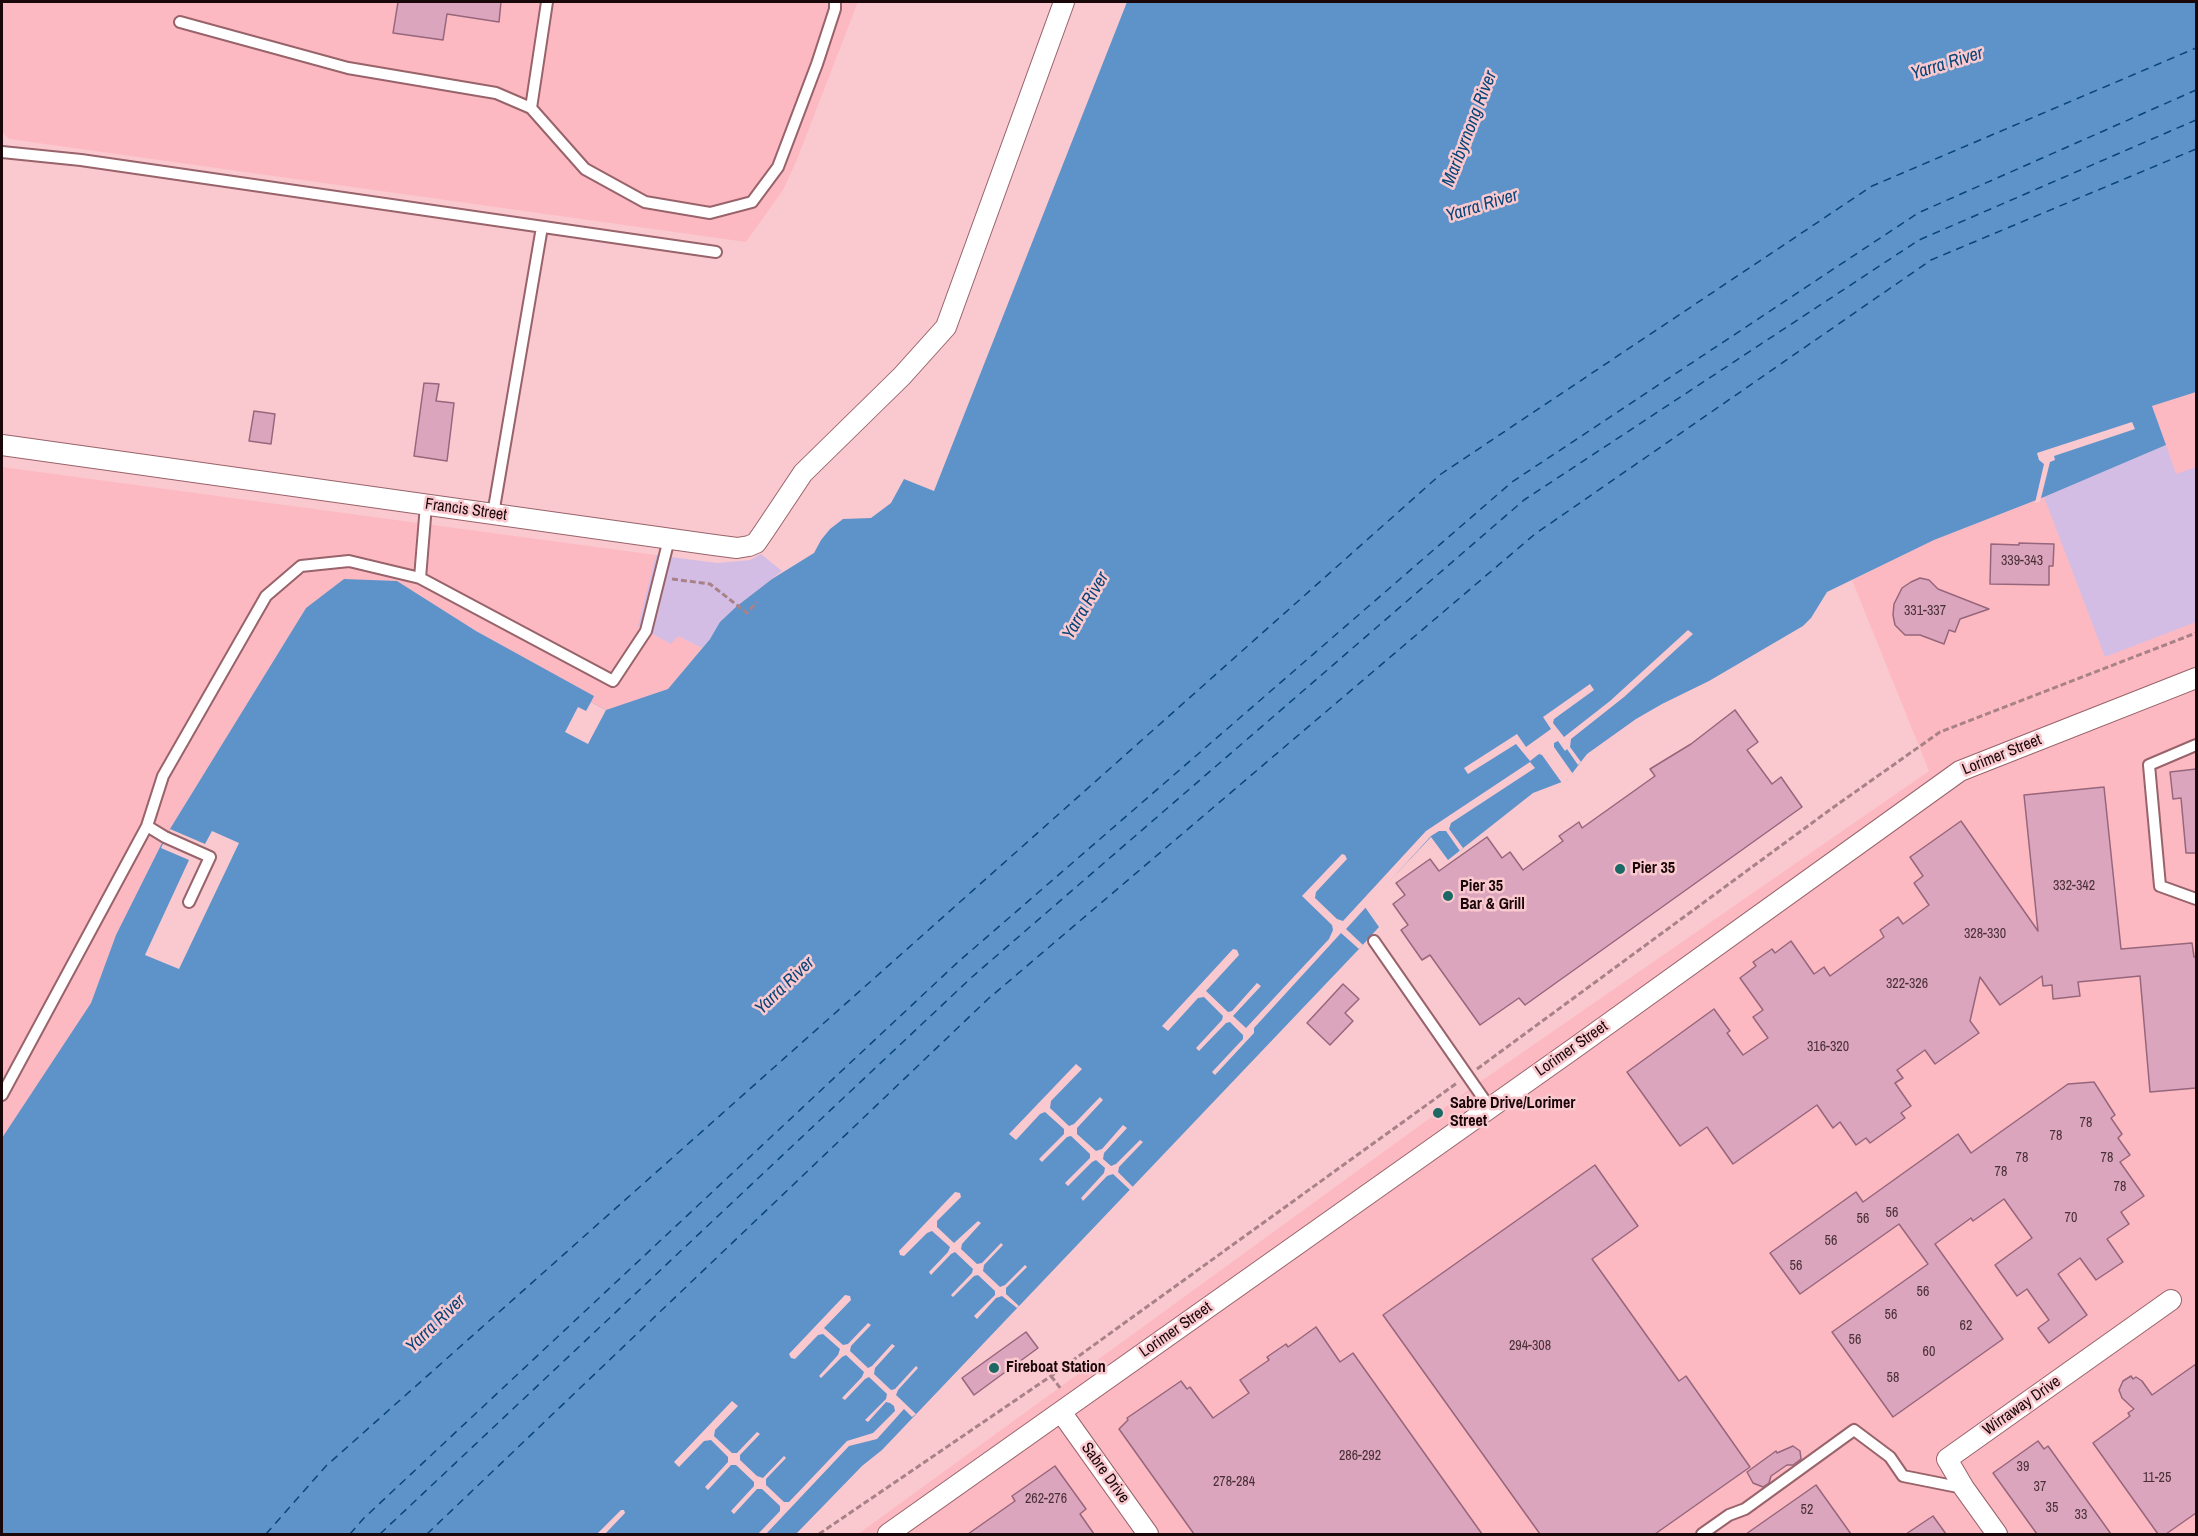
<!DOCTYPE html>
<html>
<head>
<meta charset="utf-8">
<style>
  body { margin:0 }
  #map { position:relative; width:2198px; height:1536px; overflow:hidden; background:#fac9cf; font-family:"Archivo Narrow",sans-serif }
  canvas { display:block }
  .frame { position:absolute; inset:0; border:3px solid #1a070a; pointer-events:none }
</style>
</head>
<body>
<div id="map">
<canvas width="2198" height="1536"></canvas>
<div class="frame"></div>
</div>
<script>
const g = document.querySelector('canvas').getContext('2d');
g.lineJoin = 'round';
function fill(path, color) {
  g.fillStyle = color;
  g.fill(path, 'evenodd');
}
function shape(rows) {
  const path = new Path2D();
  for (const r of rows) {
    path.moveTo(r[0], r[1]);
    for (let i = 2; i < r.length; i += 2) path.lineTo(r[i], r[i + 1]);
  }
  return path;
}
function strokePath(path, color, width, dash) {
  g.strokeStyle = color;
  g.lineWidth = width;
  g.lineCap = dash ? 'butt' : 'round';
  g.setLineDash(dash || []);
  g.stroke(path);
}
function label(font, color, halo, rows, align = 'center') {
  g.font = font + ' "Archivo Narrow",sans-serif';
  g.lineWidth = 5;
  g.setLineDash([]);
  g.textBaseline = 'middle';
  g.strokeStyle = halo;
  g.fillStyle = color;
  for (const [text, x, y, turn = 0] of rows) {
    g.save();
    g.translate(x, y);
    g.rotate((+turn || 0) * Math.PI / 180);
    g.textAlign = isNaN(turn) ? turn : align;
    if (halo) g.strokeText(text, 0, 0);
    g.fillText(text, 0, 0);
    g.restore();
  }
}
fill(shape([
  [2,2,858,2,796,162,783,190,746,242,9,139,2,132],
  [2196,392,2196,1534,858,1534,1474,1086,1929,771,1852,580,1934,540,2044,497,2166,446,2152,406],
  [2,467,656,555,639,626,678,636,702,648,668,689,606,710,588,744,591,702,593,696,476,631,397,581,306,608,165,837,116,935,91,1003,2,1139]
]), '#fdb9c1');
fill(shape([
  [2166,445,2176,474,2196,467,2196,622,2105,657,2044,497],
  [761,554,782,571,737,606,702,648,678,636,671,644,638,626,656,555,717,563,750,560]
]), '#d4bde5');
fill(shape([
  [1127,2,2196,2,2196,392,2152,406,2166,445,2044,497,1934,540,1827,592,1811,618,1803,626,1709,681,1662,704,1636,719,1587,754,1567,780,1533,793,1448,860,1431,837,1365,907,1379,927,1359,949,882,1450,862,1466,796,1534,2,1534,2,1138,91,1003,116,935,165,837,306,608,344,579,397,581,476,631,594,696,591,702,606,710,668,689,710,639,720,622,737,606,772,579,814,553,821,540,830,529,843,519,871,518,891,503,904,479,934,491]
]), '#5e93ca');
fill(shape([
  [2132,422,2135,429,2054,456,2055,460,2050,462,2040,502,2035,503,2044,464,2039,460,2037,453],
  [1688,630,1693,634,1624,697,1571,739,1570,747,1581,762,1578,765,1567,749,1565,751,1558,741,1554,743,1554,747,1573,774,1567,780,1562,783,1542,755,1539,754,1530,761,1516,744,1468,774,1464,768,1517,734,1526,747,1551,729,1543,717,1590,684,1594,690,1554,719,1553,723,1564,737,1610,701],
  [591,702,606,710,588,744,565,732,578,707,586,711],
  [1530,762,1535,768,1451,823,1449,829,1463,848,1460,851,1446,831,1439,831,1431,836,1346,929,1363,945,1359,949,1341,933,1254,1028,1254,1033,1215,1075,1212,1072,1243,1039,1243,1035,1230,1022,1226,1023,1199,1051,1196,1048,1222,1020,1223,1016,1204,997,1198,998,1168,1031,1162,1026,1233,949,1237,950,1239,955,1206,991,1228,1012,1232,1011,1257,983,1261,986,1233,1016,1246,1028,1329,939,1333,930,1332,925,1302,896,1342,854,1345,855,1347,859,1316,892,1315,898,1337,919,1343,921,1426,831],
  [170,829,205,844,212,831,239,843,179,969,145,955,189,860,161,848],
  [1076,1064,1082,1069,1051,1101,1050,1108,1069,1126,1074,1124,1100,1097,1103,1100,1077,1128,1077,1134,1096,1151,1102,1149,1123,1125,1127,1128,1104,1153,1103,1159,1111,1166,1116,1164,1140,1140,1143,1142,1119,1167,1118,1172,1133,1187,1130,1190,1113,1174,1107,1176,1083,1201,1081,1198,1104,1173,1105,1168,1096,1160,1092,1162,1068,1186,1065,1183,1090,1158,1090,1154,1071,1136,1067,1137,1042,1162,1039,1159,1064,1134,1064,1129,1045,1112,1040,1114,1016,1140,1009,1134],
  [955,1192,960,1193,961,1197,937,1221,937,1227,954,1243,978,1221,981,1223,962,1244,961,1249,977,1264,982,1263,1001,1243,1003,1245,984,1265,983,1271,1000,1287,1005,1285,1025,1265,1027,1267,1006,1288,1006,1294,1019,1306,1017,1308,1002,1296,996,1298,977,1319,974,1316,995,1295,995,1291,978,1275,974,1276,953,1297,951,1295,972,1273,973,1269,955,1252,951,1254,931,1275,929,1272,948,1252,950,1247,932,1231,927,1233,904,1256,900,1255,899,1251],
  [845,1295,850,1296,851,1300,824,1328,843,1345,848,1344,868,1323,871,1325,851,1346,850,1351,868,1368,872,1366,892,1344,895,1346,875,1368,874,1374,891,1390,895,1389,916,1366,918,1368,898,1390,896,1395,916,1414,912,1417,904,1409,877,1439,849,1446,766,1534,758,1534,780,1511,780,1506,762,1489,757,1489,734,1514,731,1511,754,1486,754,1482,736,1465,731,1465,708,1490,705,1487,728,1462,728,1457,711,1440,704,1441,679,1467,674,1462,732,1401,738,1406,715,1430,714,1436,732,1453,737,1453,757,1432,760,1434,740,1455,740,1460,757,1476,763,1478,784,1456,786,1458,766,1479,766,1485,784,1502,789,1502,847,1441,873,1433,895,1411,894,1406,890,1403,886,1402,868,1422,865,1420,886,1399,887,1394,869,1377,865,1379,845,1400,842,1398,862,1377,864,1372,846,1355,842,1357,821,1378,819,1376,838,1355,840,1349,823,1334,818,1335,795,1359,791,1358,789,1354],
  [621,1510,624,1510,625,1513,605,1534,597,1534]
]), '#fac9cf');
strokePath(shape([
  [266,1534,326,1466,1441,474,1872,186,2196,48],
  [350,1534,363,1519,958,962,1512,482,1918,213,2196,90],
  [380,1534,972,977,1524,500,1919,240,2196,120],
  [427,1534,988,999,1535,534,1931,260,2196,149]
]), '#084578', 1.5, [8, 6]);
const building = shape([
  [398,2,501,2,499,22,447,14,443,40,393,33,398,2],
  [424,383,439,384,436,401,454,403,447,461,414,456,424,383],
  [254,411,275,414,271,444,249,441,254,411],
  [2019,543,2054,544,2053,566,2049,566,2049,585,1990,584,1991,544,2019,545,2019,543],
  [1920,578,1929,580,1938,589,1989,609,1960,619,1955,632,1949,630,1944,644,1920,635,1905,635,1895,625,1893,615,1894,604,1902,588,1911,582,1920,578],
  [1735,710,1758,742,1747,750,1772,784,1781,777,1802,807,1525,1005,1519,998,1480,1025,1430,955,1422,960,1401,930,1408,925,1393,904,1405,895,1396,883,1430,859,1439,871,1487,837,1502,858,1510,852,1523,870,1563,841,1559,836,1579,822,1582,828,1655,776,1650,769,1691,744,1735,710],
  [2196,769,2196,853,2186,853,2181,798,2173,799,2170,772,2196,769],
  [2104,787,2121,949,2192,943,2194,957,2196,957,2196,1088,2150,1092,2140,976,2078,982,2080,996,2053,999,2052,985,2043,986,2042,976,2000,1005,1980,977,1970,1021,1979,1033,1935,1064,1925,1050,1897,1070,1903,1078,1895,1083,1911,1106,1901,1113,1905,1118,1870,1143,1866,1138,1856,1145,1840,1122,1833,1128,1817,1105,1733,1164,1707,1127,1680,1146,1627,1072,1714,1009,1730,1031,1727,1033,1743,1055,1768,1038,1753,1017,1763,1010,1740,978,1756,966,1753,962,1772,949,1775,953,1791,941,1814,974,1824,967,1830,976,1884,937,1880,930,1898,917,1903,924,1929,905,1914,883,1923,876,1910,857,1961,821,2038,931,2024,795,2104,787],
  [1343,984,1359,999,1345,1013,1353,1021,1330,1045,1307,1023,1343,984],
  [2094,1082,2115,1115,2111,1118,2122,1134,2118,1138,2130,1155,2120,1162,2144,1196,2121,1212,2129,1224,2107,1239,2123,1262,2096,1280,2080,1258,2058,1274,2087,1315,2049,1343,2038,1328,2049,1320,2027,1289,2017,1296,1995,1265,2032,1238,2004,1199,1973,1221,1971,1218,1935,1244,2003,1339,1893,1417,1832,1332,1928,1264,1899,1224,1800,1294,1770,1253,1856,1192,1863,1202,1958,1134,1971,1153,2068,1084,2094,1082],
  [1595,1165,1638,1226,1592,1259,1679,1381,1686,1376,1750,1467,1655,1534,1540,1534,1383,1315,1595,1165],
  [1316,1327,1340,1362,1353,1353,1482,1534,1194,1534,1119,1429,1128,1420,1127,1418,1181,1381,1187,1389,1190,1387,1213,1418,1249,1393,1240,1380,1269,1360,1267,1357,1286,1344,1288,1347,1316,1327],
  [1026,1332,1038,1348,974,1395,962,1378,1026,1332],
  [2196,1364,2196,1513,2166,1534,2158,1534,2093,1443,2130,1416,2128,1413,2134,1409,2122,1398,2119,1390,2123,1381,2131,1376,2133,1379,2136,1377,2142,1381,2152,1395,2196,1364],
  [2038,1441,2044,1449,2048,1446,2111,1534,2037,1534,1993,1473,2038,1441],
  [1793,1446,1800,1451,1801,1459,1793,1465,1787,1465,1771,1476,1769,1483,1763,1487,1753,1483,1747,1472,1776,1451,1777,1453,1793,1446],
  [1055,1466,1086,1509,1080,1514,1094,1534,968,1534,1015,1501,1012,1496,1055,1466],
  [1816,1485,1851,1534,1746,1534,1816,1485],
  [1933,1516,1946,1534,1906,1534,1933,1516]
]);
fill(building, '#dba6bd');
strokePath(building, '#97667c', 1.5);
const lane = shape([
  [180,22,348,68,496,93,531,108,585,169,645,202,710,213,752,202,778,167,817,64,835,9,835,2],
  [531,108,547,2],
  [2,152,81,160,716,252],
  [493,514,542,227],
  [420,578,426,505],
  [2196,745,2149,765,2160,886,2196,899],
  [147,826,165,837,210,857,189,902],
  [1374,941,1490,1108],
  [2,1095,147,826,163,776,266,596,301,566,349,561,420,578,613,681,646,631,669,539],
  [1702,1534,1729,1515,1745,1509,1854,1430,1890,1457,1903,1476,1963,1488]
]);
const street = shape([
  [2,445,714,545,737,548,749,546,756,543,765,530,803,473,902,376,946,327,1064,2],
  [1061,1412,1148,1534],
  [888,1534,1576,1047,1960,771,2196,678],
  [1997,1534,1964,1488,1947,1459,2171,1300]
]);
strokePath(lane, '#98636a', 14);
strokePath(street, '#98636a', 22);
strokePath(shape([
  [672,579,710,584,747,613,757,602],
  [1477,1069,1831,809,1940,732,2196,633],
  [1051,1376,1061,1389],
  [819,1534,1051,1376,1457,1083]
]), '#a88287', 3, [6, 3]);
strokePath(lane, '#fff', 10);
strokePath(street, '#fff', 20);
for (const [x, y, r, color] of [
  [1620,869,6,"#1b6864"],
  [1448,896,6,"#1b6864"],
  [1438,1113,6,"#1b6864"],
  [994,1368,6,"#1b6864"]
]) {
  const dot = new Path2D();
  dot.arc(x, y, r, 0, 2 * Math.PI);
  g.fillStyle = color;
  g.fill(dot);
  strokePath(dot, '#fac9cf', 2);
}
label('14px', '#4a2f37', null, [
  ["339-343",2022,561],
  ["331-337",1925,611],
  ["332-342",2074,886],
  ["328-330",1985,934],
  ["322-326",1907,984],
  ["316-320",1828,1047],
  ["78",2086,1123],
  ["78",2056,1136],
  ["78",2022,1158],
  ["78",2107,1158],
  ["78",2001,1172],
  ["78",2120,1187],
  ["56",1892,1213],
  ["70",2071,1218],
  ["56",1863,1219],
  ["56",1831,1241],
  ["56",1796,1266],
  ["56",1923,1292],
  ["56",1891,1315],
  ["62",1966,1326],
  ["56",1855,1340],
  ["294-308",1530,1346],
  ["60",1929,1352],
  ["58",1893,1378],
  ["286-292",1360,1456],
  ["39",2023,1467],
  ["11-25",2157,1478],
  ["278-284",1234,1482],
  ["37",2040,1487],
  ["262-276",1046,1499],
  ["35",2052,1508],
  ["52",1807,1510],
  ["33",2081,1515]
]);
label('16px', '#1a070a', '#fac9cf', [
  ["Francis Street",466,510,8],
  ["Lorimer Street",2002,755,-22],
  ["Lorimer Street",1572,1049,-35],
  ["Lorimer Street",1176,1330,-35],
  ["Wirraway Drive",2022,1406,-35],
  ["Sabre Drive",1105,1473,54]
]);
label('bold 16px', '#1a070a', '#fac9cf', [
  ["Pier 35",1632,869],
  ["Pier 35",1460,887],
  ["Bar & Grill",1460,905],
  ["Sabre Drive/Lorimer",1450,1104],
  ["Street",1450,1122],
  ["Fireboat Station",1006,1368]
], 'left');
label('italic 18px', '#084578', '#fac9cf', [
  ["Yarra River",1947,64,-17],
  ["Maribyrnong River",1470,129,-69],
  ["Yarra River",1482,206,-17],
  ["Yarra River",1086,606,-60],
  ["Yarra River",785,986,-44],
  ["Yarra River",436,1324,-44]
]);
</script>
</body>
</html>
